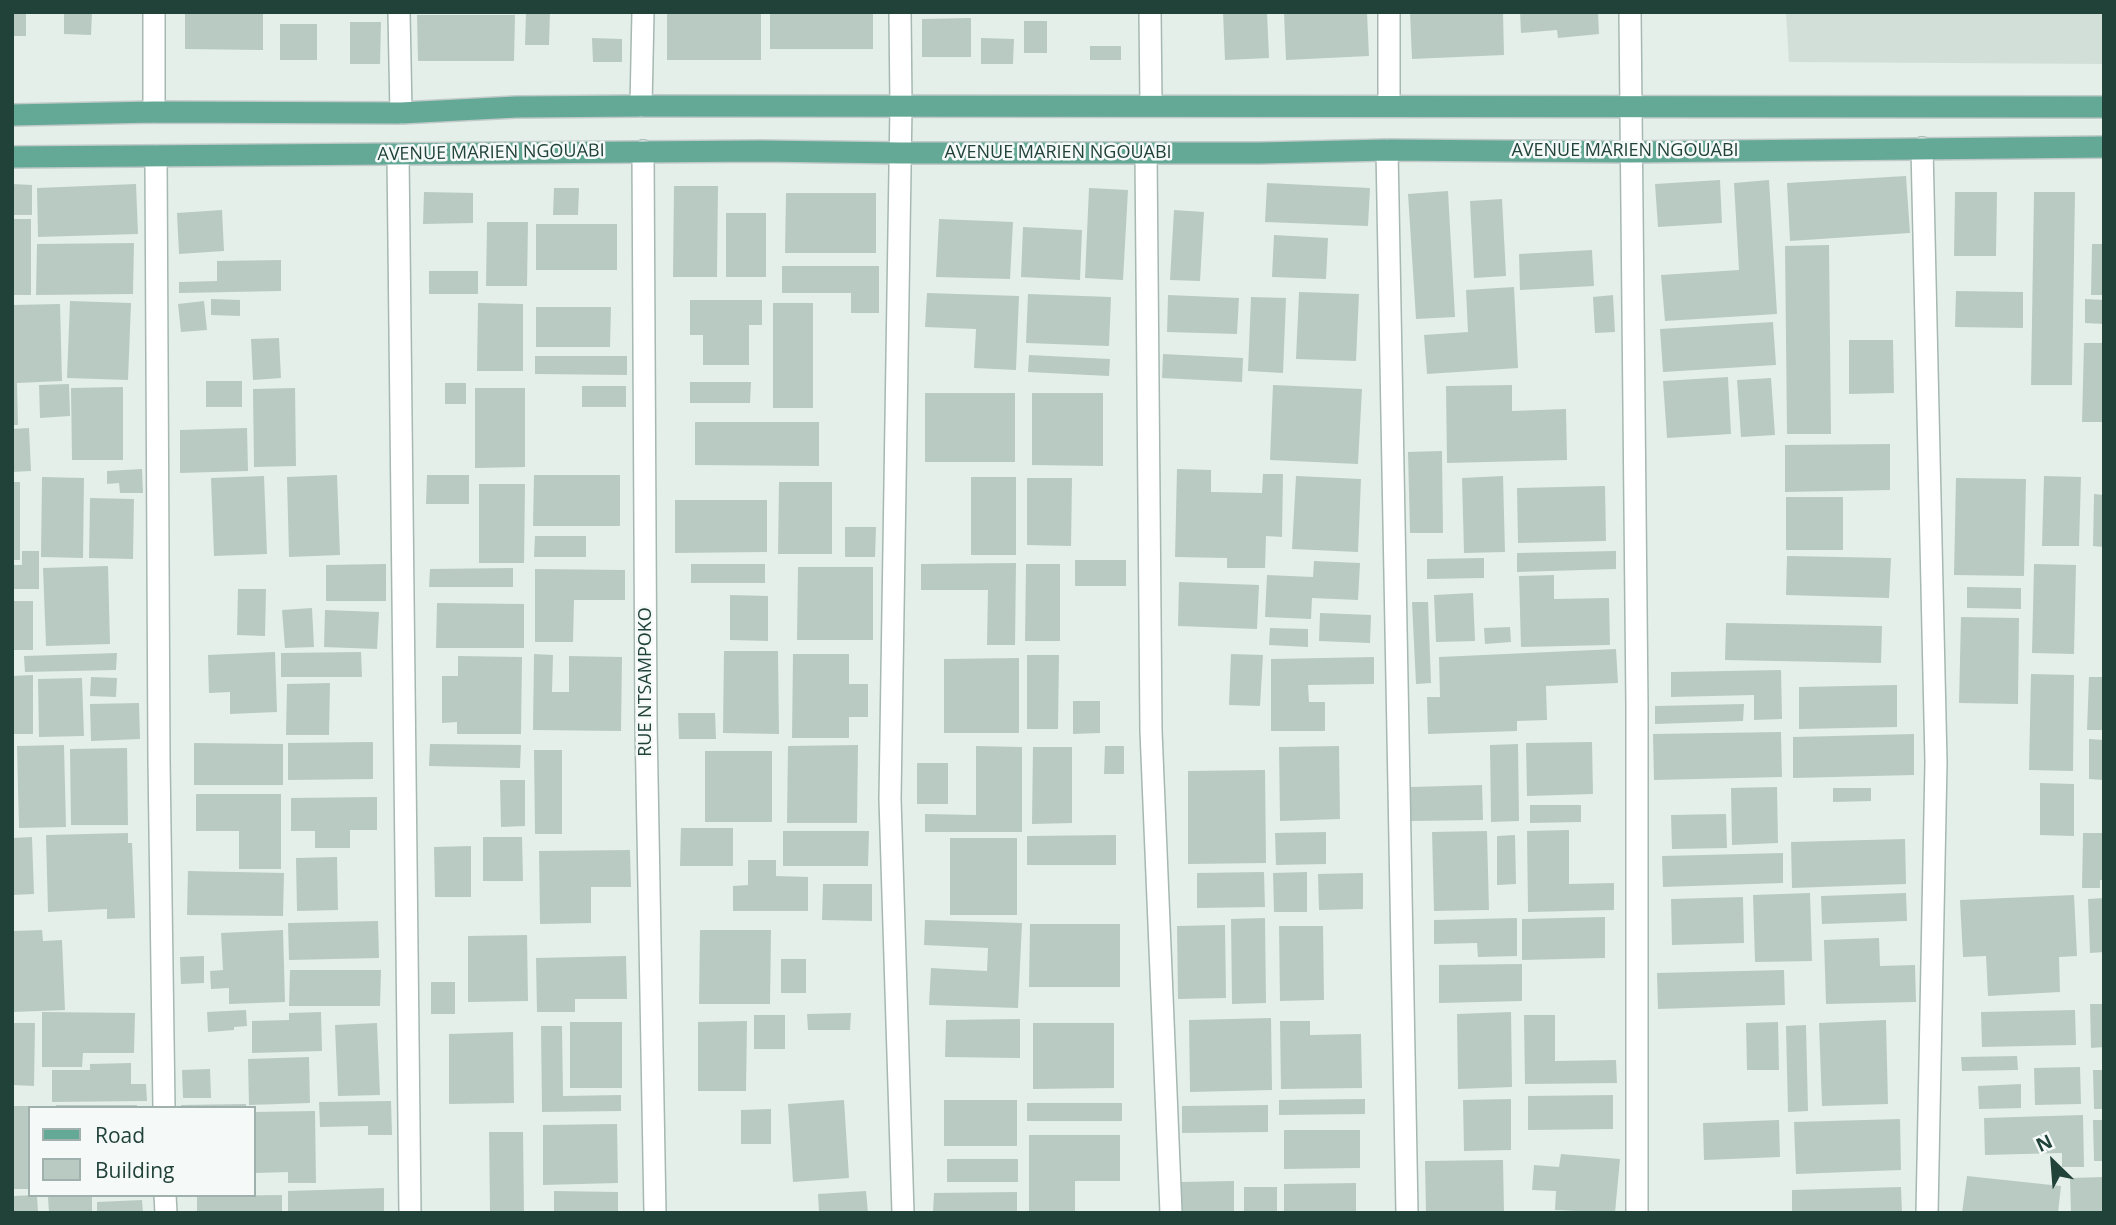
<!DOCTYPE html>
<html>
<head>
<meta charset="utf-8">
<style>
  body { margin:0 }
  #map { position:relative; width:2116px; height:1225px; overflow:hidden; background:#e4efea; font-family:"Open Sans",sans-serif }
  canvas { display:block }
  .frame { position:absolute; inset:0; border:14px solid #214239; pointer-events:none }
  .legend { position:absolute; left:28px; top:1106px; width:228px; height:91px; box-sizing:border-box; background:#f5faf8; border:2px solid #a0b0ac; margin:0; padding:9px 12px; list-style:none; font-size:21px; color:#214239 }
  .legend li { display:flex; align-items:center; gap:14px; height:35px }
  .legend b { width:35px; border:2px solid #a0b0ac }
  .north { position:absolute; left:2018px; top:1127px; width:70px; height:70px; -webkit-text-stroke:5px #f5faf8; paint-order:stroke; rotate:335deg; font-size:19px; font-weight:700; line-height:28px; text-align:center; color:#214239 }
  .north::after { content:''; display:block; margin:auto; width:24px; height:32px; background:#214239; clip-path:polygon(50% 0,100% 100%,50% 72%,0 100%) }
</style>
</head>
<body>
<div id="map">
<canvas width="2116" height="1225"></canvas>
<div class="frame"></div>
<ul class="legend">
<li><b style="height:9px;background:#64a896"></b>Road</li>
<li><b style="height:19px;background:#b9cac3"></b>Building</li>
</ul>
<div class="north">N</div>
</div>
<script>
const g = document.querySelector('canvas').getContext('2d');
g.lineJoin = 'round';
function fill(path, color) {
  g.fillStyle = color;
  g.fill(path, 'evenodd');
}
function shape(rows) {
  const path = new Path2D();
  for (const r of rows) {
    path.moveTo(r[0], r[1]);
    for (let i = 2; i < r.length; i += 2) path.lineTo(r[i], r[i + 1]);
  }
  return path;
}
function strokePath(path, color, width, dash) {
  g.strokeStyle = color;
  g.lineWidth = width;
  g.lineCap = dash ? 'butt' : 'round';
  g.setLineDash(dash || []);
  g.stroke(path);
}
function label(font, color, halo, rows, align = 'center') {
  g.font = font + ' "Open Sans",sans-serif';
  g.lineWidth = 5;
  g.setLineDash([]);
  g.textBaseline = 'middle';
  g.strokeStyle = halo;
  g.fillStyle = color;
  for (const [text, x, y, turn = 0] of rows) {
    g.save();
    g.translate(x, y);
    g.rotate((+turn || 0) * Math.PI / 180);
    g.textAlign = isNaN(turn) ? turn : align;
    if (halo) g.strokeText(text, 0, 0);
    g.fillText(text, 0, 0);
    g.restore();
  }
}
fill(shape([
  [1786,12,2104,12,2104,64,1789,62]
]), '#d2dfd9');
fill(shape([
  [12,12,26,12,26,36,12,36],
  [64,12,92,12,91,35,64,34],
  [185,12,263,12,263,50,185,49],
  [526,12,550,12,549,45,525,45],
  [667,12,761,12,761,60,667,60],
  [770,12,873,13,873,49,770,49],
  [1223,12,1267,12,1269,58,1225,60],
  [1284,12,1367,12,1369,56,1286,60],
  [1410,12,1503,12,1504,55,1412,59],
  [1520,12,1598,12,1599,34,1558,38,1557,30,1521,33],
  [417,15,515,15,514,61,418,61],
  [971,18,971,57,922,57,922,19],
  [1024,21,1047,21,1047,53,1024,53],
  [350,22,381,22,380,64,350,64],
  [280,24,317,24,317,60,280,60],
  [592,38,622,39,622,62,593,62],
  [981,38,1014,39,1013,64,981,64],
  [1090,46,1121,46,1121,60,1090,60],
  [1906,176,1910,233,1790,241,1787,183],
  [1720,180,1722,223,1658,227,1655,184],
  [1769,180,1777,314,1665,321,1661,275,1739,270,1734,183],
  [1267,183,1370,188,1368,226,1265,222],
  [12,184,32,185,32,215,12,215],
  [136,184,138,234,38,237,37,188],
  [674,186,718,186,717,277,673,277],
  [554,188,579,188,578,215,553,215],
  [1089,188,1128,190,1123,280,1085,278],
  [1448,191,1455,317,1416,319,1408,194],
  [424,192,473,193,473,223,423,224],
  [1955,192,1997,192,1996,256,1954,256],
  [2034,192,2075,192,2072,385,2031,385],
  [786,193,876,193,876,253,785,253],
  [1502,199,1506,276,1474,278,1470,201],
  [222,210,224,251,179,254,177,213],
  [1174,210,1204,212,1200,281,1170,280],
  [726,213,766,213,766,277,726,277],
  [12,219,31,219,31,295,12,295],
  [939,219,1013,222,1010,279,936,277],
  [487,222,528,222,527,286,486,286],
  [536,224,617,224,617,270,536,270],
  [1023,227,1082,230,1080,280,1021,277],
  [1274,235,1328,238,1326,279,1272,277],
  [134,243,133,294,36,295,37,244],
  [2092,244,2104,244,2104,295,2091,295],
  [1829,245,1831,434,1787,434,1785,246],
  [1592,250,1594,286,1520,290,1519,254],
  [281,260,281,291,179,293,179,282,217,281,217,261],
  [782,266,879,266,879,313,851,313,851,293,782,293],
  [429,271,478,271,478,294,429,294],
  [1514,287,1518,368,1427,374,1424,335,1468,332,1466,290],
  [1956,291,2023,292,2023,328,1955,327],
  [1299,292,1359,294,1356,361,1296,359],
  [927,293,1019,296,1016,370,974,368,976,329,925,327],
  [1028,294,1111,297,1109,346,1026,343],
  [1168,295,1239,298,1237,334,1167,332],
  [1613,295,1615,332,1595,333,1593,297],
  [1251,297,1286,298,1283,373,1248,371],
  [211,299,240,300,240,316,211,315],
  [2085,299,2104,300,2104,324,2085,323],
  [690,300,762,300,762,325,749,325,749,365,703,365,703,335,690,335],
  [70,301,131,303,128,380,67,378],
  [204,301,207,330,181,332,178,304],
  [478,303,523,304,523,371,477,371],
  [773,303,813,303,813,408,773,408],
  [60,304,62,381,17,383,18,425,12,425,12,305],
  [536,307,611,307,610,347,536,347],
  [1773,322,1776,365,1663,372,1660,329],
  [279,338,281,378,253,380,251,339],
  [1849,340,1893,340,1894,393,1849,394],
  [2084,343,2104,343,2104,422,2082,422],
  [1163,354,1243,358,1242,382,1162,378],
  [1029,355,1110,359,1109,376,1028,372],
  [535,356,627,356,627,375,535,374],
  [1728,377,1731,434,1667,438,1663,381],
  [1771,378,1775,435,1741,437,1737,380],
  [206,381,242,381,242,407,206,407],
  [690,382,751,382,750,403,690,403],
  [445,383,466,383,466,404,445,404],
  [69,384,70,416,40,418,39,385],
  [1273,385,1362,389,1358,464,1270,460],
  [1512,385,1512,411,1566,409,1567,460,1447,463,1446,386],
  [582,386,626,386,626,407,582,407],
  [123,387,123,460,72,460,71,388],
  [295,388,296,466,254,467,253,389],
  [475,388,525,388,525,467,475,468],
  [925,393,1015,393,1015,462,925,462],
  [1032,393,1103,393,1103,466,1032,465],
  [695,422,819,422,819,466,695,465],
  [29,428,31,471,12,472,12,429],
  [247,428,248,471,180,473,180,430],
  [1890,444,1890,490,1785,492,1785,445],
  [1442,451,1443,533,1410,533,1408,452],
  [142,469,143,493,120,493,119,483,107,484,107,471],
  [1177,469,1211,470,1211,492,1262,493,1263,474,1283,474,1282,537,1266,536,1265,568,1227,568,1227,558,1175,557],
  [337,475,340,555,289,557,287,477],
  [427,475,469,475,469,504,426,504],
  [534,475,620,475,620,526,533,526],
  [264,476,267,554,214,556,211,478],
  [1296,476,1361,479,1358,552,1292,549],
  [1503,476,1505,552,1464,553,1462,478],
  [2044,476,2081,477,2079,546,2042,546],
  [42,477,84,478,83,558,41,557],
  [971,477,1016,477,1016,555,971,555],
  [1027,478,1072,478,1071,546,1027,545],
  [1956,478,2026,479,2024,576,1954,575],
  [12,482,20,482,20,560,12,560],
  [779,482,832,482,832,554,778,554],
  [479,484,525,484,524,563,479,563],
  [1605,486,1606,541,1518,543,1517,488],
  [2094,494,2104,495,2104,547,2093,546],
  [1786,497,1843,497,1843,550,1786,550],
  [90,498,134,499,133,559,89,558],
  [675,500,767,500,767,552,675,553],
  [845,527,876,527,875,557,845,557],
  [535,536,586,536,586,557,534,557],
  [22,551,39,551,39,589,12,589,12,565,22,565],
  [1616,551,1616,569,1517,572,1517,553],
  [1787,556,1891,558,1889,598,1786,595],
  [1484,558,1484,578,1427,579,1427,559],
  [1075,560,1126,560,1126,586,1075,586],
  [1314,561,1360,563,1358,600,1312,598,1311,619,1265,617,1267,575,1313,577],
  [1016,563,1015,645,987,645,988,590,921,590,921,564],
  [386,564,386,601,326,601,326,565],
  [691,564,765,564,765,583,691,583],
  [1026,564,1060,564,1060,641,1025,641],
  [2034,564,2076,565,2074,654,2032,653],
  [108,566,110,644,46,646,43,568],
  [798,567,873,567,873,640,797,640],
  [513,568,513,587,429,587,430,569],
  [535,569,625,570,625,600,574,600,573,642,535,642],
  [1554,575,1554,599,1609,598,1610,645,1521,647,1519,576],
  [1179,582,1259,585,1257,629,1178,626],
  [1967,587,2021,588,2021,609,1967,608],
  [238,589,266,589,265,636,237,635],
  [1473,593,1475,641,1436,642,1434,595],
  [730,595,768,596,768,641,730,640],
  [12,601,33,601,33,650,12,650],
  [1412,602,1428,602,1431,683,1416,684],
  [437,603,524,604,524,648,436,648],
  [312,608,314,647,285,648,282,610],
  [325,610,379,612,377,649,324,647],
  [1320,613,1371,615,1370,643,1319,641],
  [1961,617,2019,618,2018,704,1959,703],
  [1726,623,1882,626,1881,663,1725,660],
  [1510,627,1511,642,1485,644,1484,628],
  [1270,628,1308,629,1308,647,1269,645],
  [1616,649,1618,683,1546,686,1547,720,1517,721,1517,731,1428,734,1427,697,1440,697,1439,657],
  [724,651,778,651,779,734,723,733],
  [275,652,277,712,230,714,230,692,209,693,208,655],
  [361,652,362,677,281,677,281,653],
  [117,653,116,670,25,672,24,656],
  [534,654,553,655,552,692,569,692,569,656,622,657,621,731,533,730],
  [793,654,849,654,849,684,868,684,868,717,849,717,849,738,792,738],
  [1231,654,1263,655,1260,706,1229,705],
  [1027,655,1059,655,1058,729,1027,729],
  [458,656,522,657,521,734,457,734,457,722,442,723,442,676,458,676],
  [1374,657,1374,684,1308,685,1309,702,1325,702,1325,731,1271,731,1271,659],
  [1019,658,1019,733,944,733,944,659],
  [1781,670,1782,719,1754,720,1754,695,1671,697,1671,672],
  [2031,674,2074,675,2073,771,2029,770],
  [33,675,33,734,12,734,12,676],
  [91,677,117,678,116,697,90,696],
  [2089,677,2104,677,2104,730,2087,730],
  [82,678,84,736,39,737,38,679],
  [330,683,329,735,286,735,287,684],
  [1897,685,1897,727,1799,729,1799,687],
  [1073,701,1100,701,1100,733,1073,734],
  [139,703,140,739,91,741,90,704],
  [1744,704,1743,721,1655,724,1655,706],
  [678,713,715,713,716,739,679,739],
  [1781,732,1782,777,1654,780,1653,734],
  [1914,734,1914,775,1793,778,1793,737],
  [2089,739,2104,740,2104,780,2089,779],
  [373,742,373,779,288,780,288,743],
  [1592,742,1593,794,1527,796,1526,743],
  [194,743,283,744,283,785,194,785],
  [430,744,521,745,520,768,429,766],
  [1518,744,1519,821,1491,822,1490,745],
  [64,745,66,827,19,828,17,746],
  [858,745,857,823,787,823,788,746],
  [976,746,1022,747,1022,832,925,832,925,814,976,815],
  [1105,746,1124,746,1124,774,1104,774],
  [1339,746,1340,819,1280,821,1279,747],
  [1033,747,1072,747,1072,823,1032,824],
  [127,748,128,825,71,825,70,749],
  [534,750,562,750,562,834,535,834],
  [705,751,772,751,772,822,705,822],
  [917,763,948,763,948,804,917,804],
  [1265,770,1266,863,1188,864,1188,771],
  [500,780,525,780,525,826,501,827],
  [2040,783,2074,784,2074,836,2040,835],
  [1482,785,1483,820,1411,821,1410,787],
  [1777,787,1778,843,1732,845,1731,788],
  [1833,788,1871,788,1871,801,1833,802],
  [196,794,281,794,281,869,239,869,239,831,196,831],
  [377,797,377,830,350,830,350,848,315,848,315,831,291,831,291,798],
  [1530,805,1581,805,1581,822,1530,823],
  [1726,814,1727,848,1672,849,1671,815],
  [681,828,733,828,733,866,680,866],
  [1569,830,1569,884,1614,883,1614,910,1528,912,1527,831],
  [783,831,869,831,868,866,783,866],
  [1487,831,1489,910,1434,911,1432,832],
  [1326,832,1326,864,1276,865,1275,833],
  [128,833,128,843,132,843,135,918,107,919,107,909,48,912,46,835],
  [2083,833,2104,833,2104,880,2100,880,2100,888,2082,888],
  [1116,835,1116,865,1027,865,1027,836],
  [1515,835,1516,884,1497,885,1497,836],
  [32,837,34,894,12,895,12,838],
  [483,837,522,837,523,881,483,881],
  [950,838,1017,838,1017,915,950,915],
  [1905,839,1906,884,1792,888,1791,842],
  [471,846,471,897,435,897,434,847],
  [630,850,631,887,591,887,591,923,540,924,539,851],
  [1783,853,1783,883,1663,887,1662,856],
  [337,857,338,910,297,911,296,858],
  [748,860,776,860,776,876,808,877,808,911,733,911,733,886,748,885],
  [188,871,284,873,283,916,187,915],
  [1264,872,1265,907,1197,908,1197,873],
  [1307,872,1307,912,1274,912,1273,873],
  [1363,873,1363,909,1319,910,1318,874],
  [823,884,872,884,872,921,822,920],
  [1810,893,1812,961,1755,962,1753,895],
  [1906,893,1907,921,1822,924,1821,896],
  [2074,895,2077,956,2059,957,2060,992,1988,996,1986,956,1963,957,1960,900],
  [1743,897,1744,943,1672,945,1671,899],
  [2104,898,2104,952,2090,953,2088,899],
  [1605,917,1605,958,1522,960,1522,919],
  [1265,918,1266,1003,1232,1004,1231,919],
  [1517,918,1517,956,1478,957,1477,943,1434,944,1434,920],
  [925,920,1022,923,1018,1008,929,1005,931,968,987,971,988,948,924,945],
  [378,921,379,958,289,960,288,923],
  [1030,924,1120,924,1120,987,1029,987],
  [1225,925,1226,998,1178,999,1177,926],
  [1279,926,1323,926,1324,1000,1280,1001],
  [42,930,43,941,62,940,65,1010,12,1012,12,931],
  [283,930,285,1002,229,1004,229,988,211,989,210,971,223,970,221,933],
  [700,930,771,930,770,1004,699,1004],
  [527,935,528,1001,468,1002,468,936],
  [1879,938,1880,966,1915,965,1916,1002,1826,1004,1824,940],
  [204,956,204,983,181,984,180,957],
  [626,956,627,999,575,999,575,1012,537,1012,536,958],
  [781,959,806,959,806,993,781,993],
  [1522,964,1522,1001,1439,1003,1439,965],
  [290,970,381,970,380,1006,289,1006],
  [1784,970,1785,1005,1658,1009,1657,973],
  [431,982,455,982,455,1014,431,1014],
  [2090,1004,2104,1004,2104,1047,2091,1048],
  [246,1010,247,1026,234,1027,234,1030,208,1032,207,1012],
  [2075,1010,2076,1045,1982,1047,1981,1012],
  [42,1012,135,1013,134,1053,83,1053,82,1067,42,1067],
  [321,1012,322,1051,252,1053,252,1021,289,1020,289,1013],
  [1511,1012,1512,1087,1458,1089,1457,1014],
  [851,1013,850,1030,808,1030,807,1014],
  [754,1015,785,1015,785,1049,754,1049],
  [1524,1015,1555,1015,1555,1061,1616,1060,1617,1083,1525,1084],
  [1271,1018,1272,1090,1190,1092,1189,1020],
  [1020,1019,1020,1058,945,1057,946,1020],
  [1886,1020,1888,1104,1822,1106,1819,1023],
  [747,1021,746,1091,698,1091,698,1022],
  [1280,1021,1310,1021,1310,1035,1361,1034,1362,1088,1281,1089],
  [570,1022,622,1022,622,1088,570,1088],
  [1778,1022,1779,1070,1747,1070,1746,1023],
  [12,1023,35,1023,34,1086,12,1085],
  [377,1023,380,1095,338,1096,335,1025],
  [1033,1023,1114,1023,1114,1088,1033,1089],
  [1806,1025,1808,1111,1788,1112,1786,1026],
  [541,1026,562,1026,563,1096,621,1095,621,1111,542,1112],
  [513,1032,514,1103,449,1104,449,1034],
  [2017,1056,2018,1070,1962,1071,1961,1057],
  [309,1057,310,1103,249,1105,248,1059],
  [131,1063,131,1084,146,1084,147,1101,52,1102,52,1070,90,1070,90,1064],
  [2080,1067,2081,1104,2035,1105,2034,1068],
  [210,1069,211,1098,183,1098,182,1070],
  [2093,1070,2104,1070,2104,1109,2094,1109],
  [2021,1084,2021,1108,1979,1109,1978,1086],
  [1613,1095,1613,1129,1528,1130,1528,1096],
  [1365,1099,1365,1114,1279,1115,1279,1100],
  [1511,1099,1511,1150,1464,1151,1463,1100],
  [844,1100,849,1178,793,1182,788,1104],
  [944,1100,1017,1100,1017,1146,944,1146],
  [391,1101,392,1135,368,1135,368,1126,320,1127,319,1102],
  [1027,1103,1122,1103,1122,1121,1027,1121],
  [246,1104,246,1108,181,1108,181,1105],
  [56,1105,137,1105,137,1108,56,1108],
  [1268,1105,1268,1132,1182,1133,1182,1106],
  [12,1106,30,1106,30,1189,12,1189],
  [771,1109,771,1144,741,1144,741,1110],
  [315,1111,316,1183,288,1183,288,1172,255,1173,255,1112],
  [2083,1115,2084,1167,2062,1167,2062,1153,1985,1155,1984,1118],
  [1900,1119,1901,1170,1796,1174,1794,1122],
  [1779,1120,1780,1157,1704,1160,1703,1123],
  [2093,1120,2104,1120,2104,1161,2094,1161],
  [617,1124,618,1183,543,1185,543,1125],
  [1284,1130,1360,1130,1360,1168,1284,1169],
  [489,1132,523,1132,524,1213,490,1213],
  [1029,1135,1120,1135,1120,1181,1075,1181,1075,1213,1029,1213],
  [1561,1154,1620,1159,1615,1213,1555,1210,1556,1191,1532,1190,1534,1165,1559,1167],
  [947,1159,1018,1159,1018,1182,947,1182],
  [1503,1160,1504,1213,1426,1213,1425,1161],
  [1967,1176,2061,1186,2058,1213,1962,1213],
  [2104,1177,2104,1213,2071,1213,2070,1178],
  [1234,1181,1234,1213,1180,1213,1180,1182],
  [1356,1183,1356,1213,1284,1213,1284,1184],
  [1244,1187,1277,1187,1277,1213,1244,1213],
  [1901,1187,1902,1213,1792,1213,1792,1190],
  [384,1188,384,1213,288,1213,288,1191],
  [554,1191,618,1192,618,1213,554,1213],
  [866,1191,868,1213,819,1213,818,1194],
  [1017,1192,1017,1213,933,1213,934,1193],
  [37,1195,38,1213,12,1213,12,1196],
  [92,1195,92,1213,49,1213,48,1197],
  [282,1195,282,1213,197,1213,197,1196],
  [142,1200,143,1213,97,1213,97,1202]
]), '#b9cac3');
const minor = shape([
  [154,12,154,112],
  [399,12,401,113],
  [900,12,901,106,890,799,903,1213],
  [1150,12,1151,105],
  [1630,12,1637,707,1637,1213],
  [641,106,643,12],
  [1389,106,1389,12],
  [1922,148,1936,762,1927,1213],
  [1387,150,1407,1213],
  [643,151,646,723,655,1213],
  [1146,153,1151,731,1171,1213],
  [398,154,410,1213],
  [156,156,159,760,164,1108],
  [165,1195,166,1213]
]);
const major = shape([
  [12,115,154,112,401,113,516,107,641,106,2104,107],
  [12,157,761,151,900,153,1260,153,1387,150,1631,152,2104,147]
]);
strokePath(minor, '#a6b8b1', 24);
strokePath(major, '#c1cac8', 24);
strokePath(minor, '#fff', 21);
strokePath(major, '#64a896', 21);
label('18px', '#214239', '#f5faf8', [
  ["AVENUE MARIEN NGOUABI",1625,151],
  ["AVENUE MARIEN NGOUABI",491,153,-1],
  ["AVENUE MARIEN NGOUABI",1058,153],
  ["RUE NTSAMPOKO",646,682,-90]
]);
</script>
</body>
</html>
